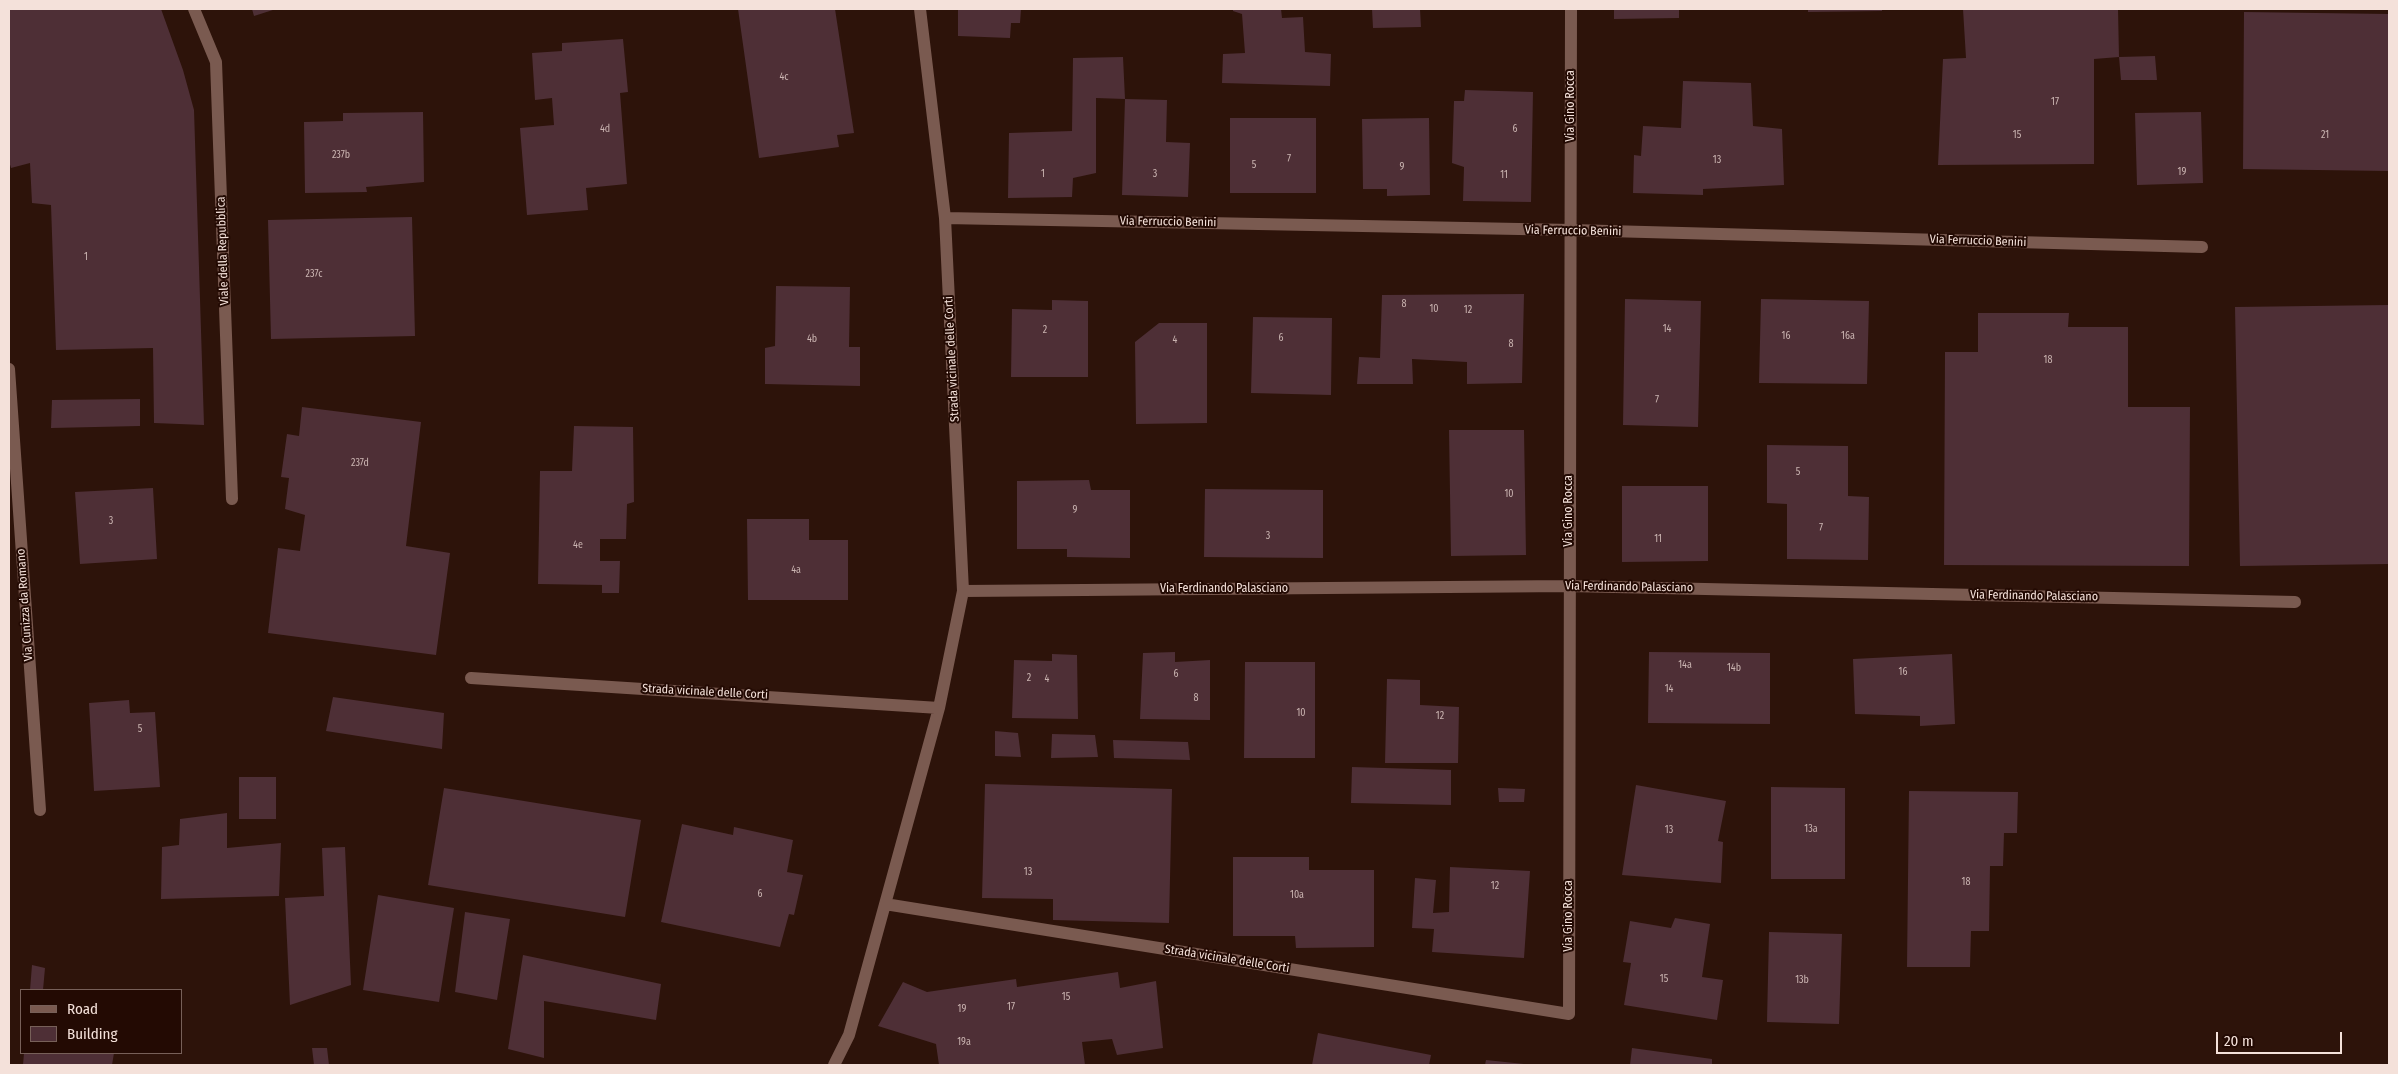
<!DOCTYPE html>
<html>
<head>
<meta charset="utf-8">
<style>
  body { margin:0 }
  #map { position:relative; width:2398px; height:1074px; overflow:hidden; background:#2d130a; font-family:"Fira Sans Condensed",sans-serif }
  canvas { display:block }
  .frame { position:absolute; inset:0; border:10px solid #f4e1da; pointer-events:none }
  .legend { position:absolute; left:20px; top:989px; width:162px; height:65px; box-sizing:border-box; background:#230a03; border:1px solid #776059; margin:0; padding:6px 9px; list-style:none; font-size:15px; color:#f4e1da }
  .legend li { display:flex; align-items:center; gap:10px; height:25px }
  .legend b { width:25px; border:1px solid #776059 }
  .scale { position:absolute; left:2216px; top:1032px; width:126px; height:22px; box-sizing:border-box; border:2px solid #f4e1da; border-top:0; padding-left:6px; font-size:15px; line-height:18px; white-space:nowrap; color:#f4e1da; -webkit-text-stroke:4px #230a03; paint-order:stroke }
</style>
</head>
<body>
<div id="map">
<canvas width="2398" height="1074"></canvas>
<div class="frame"></div>
<ul class="legend">
<li><b style="height:6px;background:#7a5a50"></b>Road</li>
<li><b style="height:14px;background:#4e2f36"></b>Building</li>
</ul>
<div class="scale">20 m</div>
</div>
<script>
const g = document.querySelector('canvas').getContext('2d');
g.lineJoin = 'round';
function fill(path, color) {
  g.fillStyle = color;
  g.fill(path, 'evenodd');
}
function shape(rows) {
  const path = new Path2D();
  for (const r of rows) {
    path.moveTo(r[0], r[1]);
    for (let i = 2; i < r.length; i += 2) path.lineTo(r[i], r[i + 1]);
  }
  return path;
}
function strokePath(path, color, width, dash) {
  g.strokeStyle = color;
  g.lineWidth = width;
  g.lineCap = dash ? 'butt' : 'round';
  g.setLineDash(dash || []);
  g.stroke(path);
}
function label(font, color, halo, rows, align = 'center') {
  g.font = font + ' "Fira Sans Condensed",sans-serif';
  g.lineWidth = 4;
  g.setLineDash([]);
  g.textBaseline = 'middle';
  g.strokeStyle = halo;
  g.fillStyle = color;
  for (const [text, x, y, turn = 0] of rows) {
    g.save();
    g.translate(x, y);
    g.rotate((+turn || 0) * Math.PI / 180);
    g.textAlign = isNaN(turn) ? turn : align;
    if (halo) g.strokeText(text, 0, 0);
    g.fillText(text, 0, 0);
    g.restore();
  }
}
fill(shape([
  [9,9,161,9,183,70,194,110,204,425,154,423,153,348,56,350,51,205,32,203,30,163,11,168,9,161],
  [252,9,276,9,254,16],
  [738,9,835,9,854,133,837,135,839,147,759,158],
  [958,9,1021,9,1020,23,1011,23,1010,38,958,36],
  [1233,9,1281,9,1282,18,1303,17,1305,52,1331,54,1330,86,1222,83,1223,54,1245,53,1242,14,1233,11],
  [1372,9,1420,9,1421,27,1373,28],
  [1614,9,1679,9,1679,18,1614,19],
  [1808,9,1882,9,1882,11,1808,12],
  [1963,9,2118,9,2119,57,2094,59,2094,164,1938,165,1943,59,1966,58],
  [2244,12,2389,14,2389,171,2243,169],
  [623,39,628,92,620,93,627,184,586,188,588,210,527,215,520,128,554,125,552,98,535,100,532,53,562,51,562,43],
  [2155,56,2157,80,2121,80,2119,57],
  [1123,57,1125,99,1096,98,1096,173,1073,178,1072,197,1008,198,1009,133,1072,131,1073,58],
  [1683,81,1751,83,1753,126,1782,129,1784,185,1703,189,1703,195,1633,193,1634,155,1641,156,1643,126,1681,128],
  [1465,90,1533,92,1531,202,1463,201,1464,167,1452,163,1454,101,1464,101],
  [1125,99,1167,100,1166,142,1190,143,1188,197,1122,195],
  [423,112,424,182,366,187,367,192,305,193,304,122,343,121,343,113],
  [2201,112,2203,183,2137,185,2135,113],
  [1230,118,1316,118,1316,193,1230,193],
  [1429,118,1430,195,1387,196,1387,189,1363,189,1362,119],
  [412,217,415,336,271,339,268,220],
  [776,286,850,287,849,347,860,347,860,386,765,384,765,348,775,346],
  [1524,294,1522,383,1467,384,1467,362,1412,359,1413,384,1357,384,1359,357,1380,358,1382,295],
  [1625,299,1701,301,1698,427,1623,425],
  [1761,299,1869,301,1867,384,1759,383],
  [1052,300,1088,301,1088,377,1011,377,1012,309,1052,310],
  [2389,305,2389,564,2240,566,2235,307],
  [1978,313,2069,313,2068,327,2128,327,2128,407,2190,407,2189,566,1944,565,1945,352,1978,352],
  [1253,317,1332,318,1331,395,1251,393],
  [1159,323,1207,323,1207,423,1136,424,1135,342],
  [140,399,140,426,51,428,52,400],
  [302,407,421,422,406,546,450,553,436,655,268,633,278,548,300,551,305,515,285,509,289,478,281,477,287,434,299,436],
  [574,426,633,427,634,502,627,504,626,539,600,539,600,561,620,561,619,593,602,593,602,585,538,584,540,471,572,471],
  [1449,430,1524,430,1526,555,1451,556],
  [1767,445,1848,446,1848,496,1869,497,1868,560,1787,559,1787,504,1767,503],
  [1089,480,1091,490,1130,490,1130,558,1067,557,1067,549,1017,549,1017,481],
  [1622,486,1708,486,1708,561,1622,562],
  [153,488,157,559,80,564,75,492],
  [1205,489,1323,490,1323,558,1204,557],
  [747,519,809,519,809,540,848,540,848,600,748,600],
  [1175,652,1175,662,1210,660,1210,720,1140,719,1143,653],
  [1649,652,1770,653,1770,724,1648,723],
  [1052,654,1077,655,1078,719,1012,718,1014,660,1052,661],
  [1952,654,1955,724,1920,726,1920,716,1855,714,1853,659],
  [1245,662,1315,662,1315,758,1244,758],
  [1387,679,1420,680,1420,705,1459,707,1458,763,1385,763],
  [333,697,444,713,442,749,326,731],
  [129,700,130,713,155,712,160,787,94,791,89,703],
  [995,731,1018,733,1021,757,995,756],
  [1052,734,1095,735,1098,757,1051,758],
  [1113,740,1188,742,1190,760,1114,758],
  [1352,767,1451,770,1451,805,1351,803],
  [239,777,276,777,276,819,239,819],
  [985,784,1172,789,1169,923,1053,920,1053,899,982,898],
  [1636,785,1726,801,1718,841,1723,842,1721,883,1622,875],
  [1771,787,1845,788,1845,879,1771,879],
  [444,788,641,820,625,917,428,885],
  [1498,788,1525,789,1524,802,1499,802],
  [1909,791,2018,792,2017,833,2004,833,2003,866,1990,866,1989,931,1971,931,1970,967,1907,967],
  [227,813,227,848,281,843,279,896,161,899,162,847,179,845,180,819],
  [682,824,733,835,734,827,793,840,787,872,803,875,794,915,789,914,780,947,661,922],
  [345,847,351,985,290,1005,285,898,324,896,322,848],
  [1233,857,1309,857,1309,870,1374,870,1374,947,1296,948,1295,936,1233,936],
  [1450,867,1530,871,1524,958,1432,952,1434,929,1412,928,1415,878,1436,880,1433,913,1449,912],
  [378,895,454,908,439,1002,363,990],
  [465,912,510,919,497,1000,455,992],
  [1675,918,1710,924,1702,977,1723,980,1717,1020,1624,1005,1631,963,1623,962,1630,921,1671,928],
  [1769,932,1842,934,1839,1024,1767,1022],
  [523,955,661,984,656,1020,544,1001,544,1058,508,1049],
  [32,965,45,968,43,990,30,990],
  [1118,972,1120,988,1156,981,1163,1048,1117,1055,1112,1039,1082,1042,1085,1065,939,1065,936,1044,878,1026,903,982,927,992,1016,979,1017,987],
  [1318,1033,1431,1055,1429,1065,1312,1065],
  [312,1048,327,1048,329,1065,314,1065],
  [1632,1048,1712,1059,1712,1065,1630,1065],
  [24,1053,114,1053,112,1065,23,1065],
  [1486,1060,1524,1064,1524,1065,1485,1065]
]), '#4e2f36');
strokePath(shape([
  [194,9,216,62,232,499],
  [945,218,1571,230,2202,247],
  [9,369,40,810],
  [963,591,1569,586,2295,602],
  [471,678,939,708],
  [885,904,1569,1014,1571,9],
  [834,1065,849,1035,939,708,963,591,945,218,920,9]
]), '#7a5a50', 12);
label('10px', '#cab4b1', null, [
  ["4c",784,77],
  ["17",2055,102],
  ["4d",605,129],
  ["6",1515,129],
  ["15",2017,135],
  ["21",2325,135],
  ["237b",341,155],
  ["7",1289,159],
  ["13",1717,160],
  ["5",1254,165],
  ["9",1402,167],
  ["19",2182,172],
  ["1",1043,174],
  ["3",1155,174],
  ["11",1504,175],
  ["1",86,257],
  ["237c",314,274],
  ["8",1404,304],
  ["10",1434,309],
  ["12",1468,310],
  ["14",1667,329],
  ["2",1045,330],
  ["16",1786,336],
  ["16a",1848,336],
  ["6",1281,338],
  ["4b",812,339],
  ["4",1175,340],
  ["8",1511,344],
  ["18",2048,360],
  ["7",1657,400],
  ["237d",360,463],
  ["5",1798,472],
  ["10",1509,494],
  ["9",1075,510],
  ["3",111,521],
  ["7",1821,528],
  ["3",1268,536],
  ["11",1658,539],
  ["4e",578,545],
  ["4a",796,570],
  ["14a",1685,665],
  ["14b",1734,668],
  ["16",1903,672],
  ["6",1176,674],
  ["2",1029,678],
  ["4",1047,679],
  ["14",1669,689],
  ["8",1196,698],
  ["10",1301,713],
  ["12",1440,716],
  ["5",140,729],
  ["13a",1811,829],
  ["13",1669,830],
  ["13",1028,872],
  ["18",1966,882],
  ["12",1495,886],
  ["6",760,894],
  ["10a",1297,895],
  ["15",1664,979],
  ["13b",1802,980],
  ["15",1066,997],
  ["17",1011,1007],
  ["19",962,1009],
  ["19a",964,1042]
]);
label('12px', '#f4e1da', '#230a03', [
  ["Via Gino Rocca",1571,106,-90],
  ["Via Ferruccio Benini",1168,222,1],
  ["Via Ferruccio Benini",1573,231,1],
  ["Via Ferruccio Benini",1978,241,2],
  ["Viale della Repubblica",223,251,-92],
  ["Strada vicinale delle Corti",952,359,-93],
  ["Via Gino Rocca",1569,511,-90],
  ["Via Ferdinando Palasciano",1629,587,1],
  ["Via Ferdinando Palasciano",1224,589],
  ["Via Ferdinando Palasciano",2034,596,1],
  ["Via Cunizza da Romano",25,605,-94],
  ["Strada vicinale delle Corti",705,692,3],
  ["Via Gino Rocca",1569,916,-90],
  ["Strada vicinale delle Corti",1227,959,9]
]);
</script>
</body>
</html>
